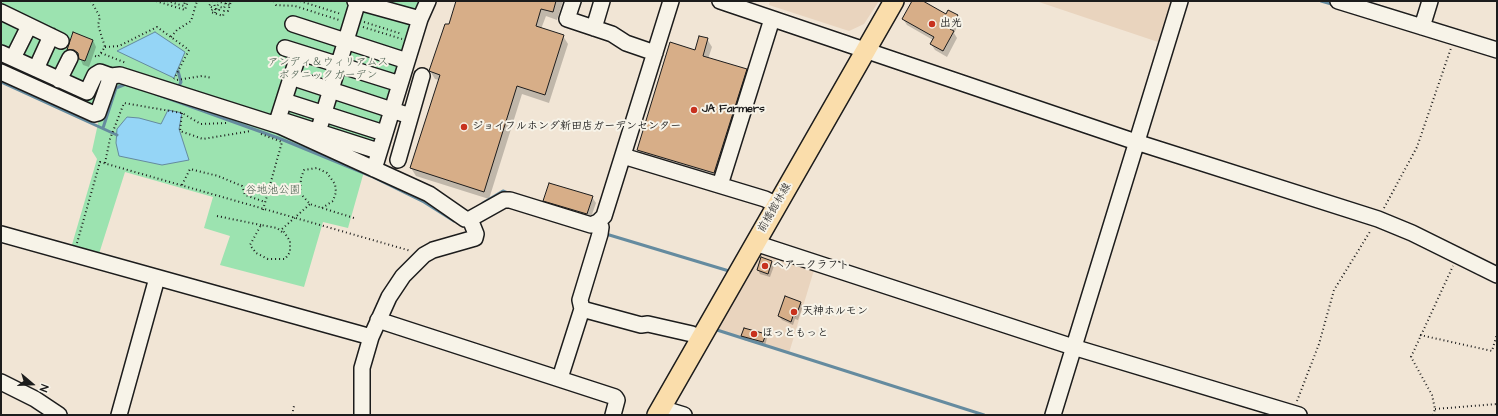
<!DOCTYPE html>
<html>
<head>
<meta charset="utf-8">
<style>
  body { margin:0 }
  #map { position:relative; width:1498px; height:416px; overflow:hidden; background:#f1e5d5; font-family:"Architects Daughter",sans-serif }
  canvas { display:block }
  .frame { position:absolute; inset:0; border:2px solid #1c1c1c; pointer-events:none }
  .north { position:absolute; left:12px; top:364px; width:40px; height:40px; -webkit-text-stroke:3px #f7f3e8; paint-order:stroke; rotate:109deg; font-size:11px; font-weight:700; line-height:16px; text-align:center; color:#1c1c1c }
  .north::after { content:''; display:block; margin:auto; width:14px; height:18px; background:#1c1c1c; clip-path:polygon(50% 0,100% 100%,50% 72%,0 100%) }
</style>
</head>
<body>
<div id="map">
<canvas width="1498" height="416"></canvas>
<div class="frame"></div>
<div class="north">N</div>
</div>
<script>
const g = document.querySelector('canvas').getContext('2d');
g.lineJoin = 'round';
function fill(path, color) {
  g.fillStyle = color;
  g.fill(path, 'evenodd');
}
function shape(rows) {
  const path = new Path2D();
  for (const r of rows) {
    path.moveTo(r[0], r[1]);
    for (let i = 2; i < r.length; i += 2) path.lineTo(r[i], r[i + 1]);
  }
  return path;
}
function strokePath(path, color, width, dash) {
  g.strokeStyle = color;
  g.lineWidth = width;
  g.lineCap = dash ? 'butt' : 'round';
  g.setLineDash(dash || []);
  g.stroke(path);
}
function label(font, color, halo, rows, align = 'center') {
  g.font = font + ' "Architects Daughter","Klee One",sans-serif';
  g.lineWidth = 4;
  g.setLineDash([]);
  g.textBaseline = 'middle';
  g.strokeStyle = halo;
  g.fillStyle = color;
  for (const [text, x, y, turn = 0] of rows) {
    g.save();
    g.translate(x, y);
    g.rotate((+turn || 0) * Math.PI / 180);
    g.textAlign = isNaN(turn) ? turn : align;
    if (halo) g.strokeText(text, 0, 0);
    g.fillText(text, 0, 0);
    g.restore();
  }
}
fill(shape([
  [770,1,879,1,864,24,849,31,769,5],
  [1036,1,1176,1,1161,43],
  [768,254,814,270,789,353,717,330,760,255]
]), '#e9d4be');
fill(shape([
  [1,1,423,1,372,160,273,119,111,68,95,108,1,66],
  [119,78,283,131,365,168,348,228,323,222,304,287,220,265,230,236,204,228,213,197,125,172,98,257,71,248,97,159,92,151,99,119,113,81]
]), '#9ce3b0');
const water = shape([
  [155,32,185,52,174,78,117,51,155,32],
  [168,110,182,113,179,129,189,160,162,165,119,156,116,143,117,129,127,117,139,118,161,124,168,110]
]);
fill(water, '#95d5f6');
strokePath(water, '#658b9f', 1);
fill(shape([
  [457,1,563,1,557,20,546,16,541,29,563,36,568,44,549,103,522,94,489,199,416,176,411,168,439,80,435,79,430,71,450,25],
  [914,1,921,1,946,15,957,16,960,22,954,33,957,38,947,57,935,50,931,44,933,40,907,25,903,19],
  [707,39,712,47,708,59,746,70,751,78,719,181,643,158,638,150,696,51],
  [93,40,96,47,89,67,83,65,79,56,71,56,68,50],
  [592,197,596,203,590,220,548,207,544,201],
  [762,259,772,262,774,266,770,277,760,274,758,270],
  [801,303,803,306,798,320,795,319,793,325,782,320,779,316],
  [765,335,767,338,765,346,744,340,742,336]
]), '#0003');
strokePath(shape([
  [1321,1,1335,5],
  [178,71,181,82,178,88],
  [1,82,117,135],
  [156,94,281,139,371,176,424,202,454,221],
  [103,128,116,88,126,84,128,85],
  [483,203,503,191,510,194],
  [606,234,729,271],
  [717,330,984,415]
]), '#658b9f', 3);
const building = shape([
  [456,1,556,1,553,12,541,9,536,26,564,35,545,95,517,86,484,192,410,168,440,75,429,71,445,24,449,24,456,1],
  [912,1,923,1,946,14,948,10,958,15,950,29,954,31,943,51,930,44,934,37,902,19,912,1],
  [73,32,93,40,85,61,79,59,78,53,74,50,67,50,73,32],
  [699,36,708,38,703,56,747,69,714,173,637,150,670,42,695,50,699,36],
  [549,183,593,196,587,214,543,201,549,183],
  [761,257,772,261,768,274,757,270,761,257],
  [785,296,801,302,796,316,793,316,791,322,778,316,785,296],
  [744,328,766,334,763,342,741,336,744,328]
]);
fill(building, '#d7ae88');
strokePath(building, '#1c1c1c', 1);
const minor = shape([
  [355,1,420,19],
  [573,1,567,19,612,34,626,43,655,53],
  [720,1,1136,142,1378,219,1412,233,1497,275],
  [1338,1,1497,50],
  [1,12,61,41],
  [293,24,407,61],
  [1422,27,1430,1],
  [594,28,602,1],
  [285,48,400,84],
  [1,53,87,92,95,75,100,72,111,76],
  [299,53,278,119,378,151],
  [13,58,29,26],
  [36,69,51,36],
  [1,72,94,114,98,113,111,76,120,75,280,126,429,194,465,219,470,219,504,200,510,200,591,225,598,222,604,216,671,1],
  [291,77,410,116],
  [59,80,70,58],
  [284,101,384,133],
  [318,132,358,1],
  [623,156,765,199,777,205],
  [398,160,422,76],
  [374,169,420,19,428,1],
  [720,185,772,19],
  [1,234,371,337],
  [755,243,1073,347,1299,415],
  [582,309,641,325,648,324,692,334,700,341],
  [378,320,615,397,617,400,613,415],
  [560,378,582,309,580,300,600,234,601,227,598,222],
  [1,382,35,399,59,415],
  [661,408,684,415],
  [119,415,157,278],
  [362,415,362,368,371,337,389,297,403,276,424,255,433,250,475,238,476,234,470,219],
  [1053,415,1180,1]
]);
const major = shape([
  [657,415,894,1]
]);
strokePath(minor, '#1c1c1c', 18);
strokePath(major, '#1c1c1c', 22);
strokePath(shape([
  [91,1,100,17,98,25,105,47,98,57,95,56],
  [156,1,185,10,188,1],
  [167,1,184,6,185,1],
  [212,1,209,6,213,8,211,12,223,16,224,11,228,11,231,1],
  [214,1,215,9,219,10,220,7,224,8,227,1],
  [217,1,230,5],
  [274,1,276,5,295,6,339,20],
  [300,1,341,14],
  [215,13,219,2],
  [364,22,402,34],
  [363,27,402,39],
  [171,37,177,30,191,21,197,1],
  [105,47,119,46,157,27,189,50,174,79],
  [101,53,126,63],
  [177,80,202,76,212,78],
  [182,113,180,131,203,139,251,131],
  [261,134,282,142,263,210],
  [105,163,110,139,124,103,182,113,201,124,227,123],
  [182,185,190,169,218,176,242,186,245,195,265,202],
  [322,208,333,201,336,192,335,184,327,173,317,168,304,170,301,178,300,193,310,204,322,208,354,218],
  [1384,208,1417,147,1451,48],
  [217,216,261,225],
  [282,232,277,228,261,225,250,245,256,253,268,259,285,259,290,252,290,241,282,229,310,204],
  [77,243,100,162,411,251],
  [1420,335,1492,351,1497,334],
  [1297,401,1319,344,1334,290,1371,230],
  [1435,409,1497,404],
  [292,415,294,406],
  [1433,415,1435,409,1432,395,1411,357,1453,266]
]), '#1c1c1c', 2, [1, 3]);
strokePath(minor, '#f7f3e8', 15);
strokePath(major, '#faddab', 19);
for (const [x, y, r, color] of [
  [932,24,4,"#c8321e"],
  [694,110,4,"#c8321e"],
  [464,127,4,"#c8321e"],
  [765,266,4,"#c8321e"],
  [794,312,4,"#c8321e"],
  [754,334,4,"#c8321e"]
]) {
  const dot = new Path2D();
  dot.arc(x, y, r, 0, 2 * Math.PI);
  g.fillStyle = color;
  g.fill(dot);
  strokePath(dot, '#f7f3e8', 1.5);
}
label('bold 11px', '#1c1c1c', '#f7f3e8', [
  ["出光",940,24],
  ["JA Farmers",702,110],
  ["ジョイフルホンダ新田店ガーデンセンター",472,127],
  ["ヘアークラフト",773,266],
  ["天神ホルモン",802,312],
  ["ほっともっと",762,334]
], 'left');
label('11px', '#425848', '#f7f3e8', [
  ["アンディ＆ウィリアムス",328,63],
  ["ボタニックガーデン",328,76],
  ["谷地池公園",273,191]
]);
label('11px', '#1c1c1c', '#f7f3e8', [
  ["前橋館林線",775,208,-60]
]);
</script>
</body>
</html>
